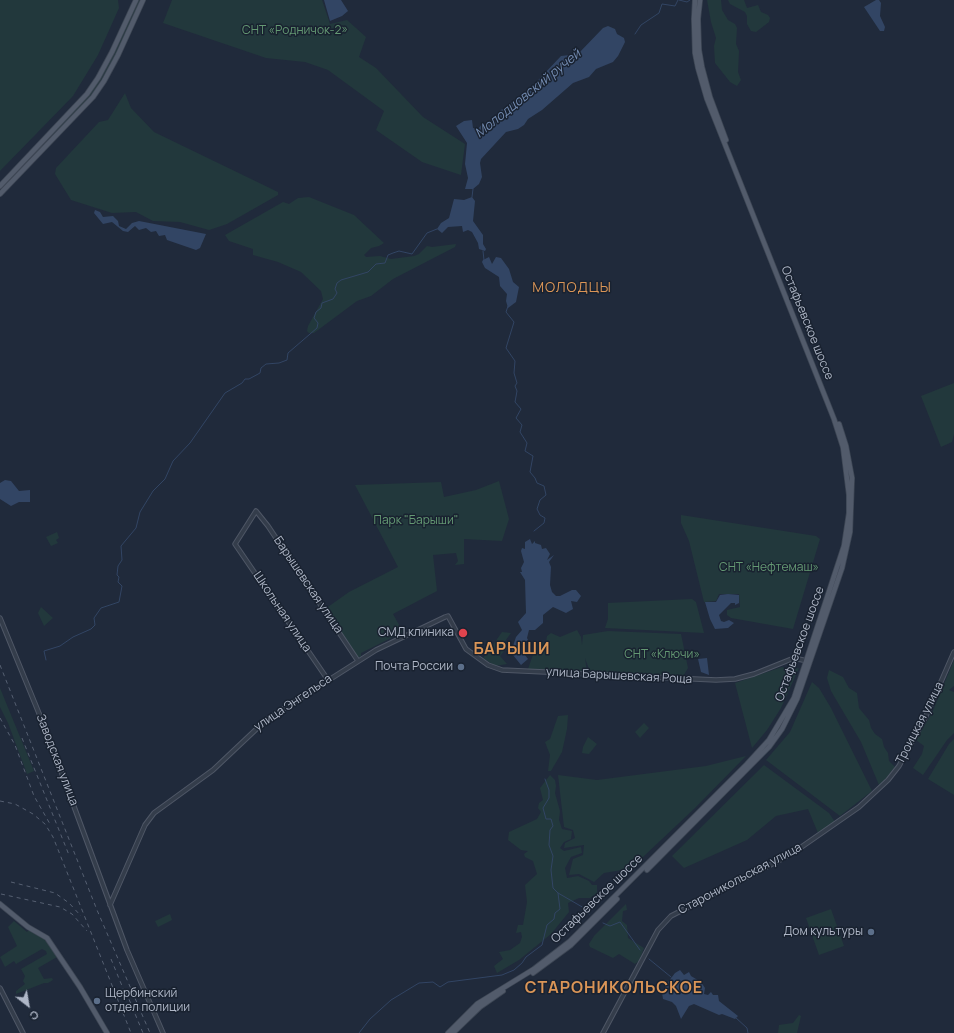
<!DOCTYPE html>
<html>
<head>
<meta charset="utf-8">
<style>
  body { margin:0 }
  #map { position:relative; width:954px; height:1033px; overflow:hidden; background:#202a3b; font-family:Manrope,sans-serif }
  canvas { display:block }
  .north { position:absolute; left:8px; top:985px; width:40px; height:40px; -webkit-text-stroke:3px #192230; paint-order:stroke; rotate:149deg; font-size:11px; font-weight:700; line-height:16px; text-align:center; color:#afb7c7 }
  .north::after { content:''; display:block; margin:auto; width:14px; height:18px; background:#afb7c7; clip-path:polygon(50% 0,100% 100%,50% 72%,0 100%) }
</style>
</head>
<body>
<div id="map">
<canvas width="954" height="1033"></canvas>
<div class="north">С</div>
</div>
<script>
const g = document.querySelector('canvas').getContext('2d');
g.lineJoin = 'round';
function fill(path, color) {
  g.fillStyle = color;
  g.fill(path, 'evenodd');
}
function shape(rows) {
  const path = new Path2D();
  for (const r of rows) {
    path.moveTo(r[0], r[1]);
    for (let i = 2; i < r.length; i += 2) path.lineTo(r[i], r[i + 1]);
  }
  return path;
}
function strokePath(path, color, width, dash) {
  g.strokeStyle = color;
  g.lineWidth = width;
  g.lineCap = dash ? 'butt' : 'round';
  g.setLineDash(dash || []);
  g.stroke(path);
}
function label(font, color, halo, rows, align = 'center') {
  g.font = font + ' Manrope,sans-serif';
  g.lineWidth = 3;
  g.setLineDash([]);
  g.textBaseline = 'middle';
  g.strokeStyle = halo;
  g.fillStyle = color;
  for (const [text, x, y, turn = 0] of rows) {
    g.save();
    g.translate(x, y);
    g.rotate((+turn || 0) * Math.PI / 180);
    g.textAlign = isNaN(turn) ? turn : align;
    if (halo) g.strokeText(text, 0, 0);
    g.fillText(text, 0, 0);
    g.restore();
  }
}
fill(shape([
  [0,0,118,0,119,8,98,55,73,96,0,171],
  [137,0,141,0,116,54,96,89,82,106,32,156,93,88],
  [172,0,322,0,330,24,347,20,366,37,359,57,376,68,423,117,465,144,461,175,422,162,376,130,384,111,328,70,305,62,266,58,163,23],
  [707,0,721,0,722,10,728,20,735,24,737,28,736,44,739,51,738,72,741,80,737,86,730,82,715,63,714,46,716,38,711,22],
  [728,0,744,0,747,8,758,5,761,12,768,15,770,18,769,22,756,32,751,31,747,24,747,16,745,12,730,4],
  [125,93,131,108,154,132,278,192,278,195,227,224,209,230,180,222,153,221,136,212,112,213,71,200,55,174,56,168,99,122,108,120],
  [309,197,354,215,384,243,379,246,371,248,364,255,366,257,380,256,391,259,414,256,419,254,427,246,432,247,456,244,455,247,393,279,371,296,357,301,314,333,309,333,307,331,308,326,323,299,321,291,301,272,278,262,253,255,253,249,229,241,225,235,283,202,289,204,298,198],
  [954,383,954,434,952,442,941,447,921,396],
  [499,481,509,519,502,541,464,539,464,564,455,565,458,561,456,553,433,555,437,591,393,614,403,632,361,653,361,656,357,658,325,609,349,592,398,567,355,485,441,482,444,497,476,490],
  [681,515,816,536,820,539,793,629,731,618,727,615,727,610,740,607,739,594,719,594,716,601,704,602,689,541,681,523],
  [57,532,59,538,56,540,58,543,51,546,46,537],
  [692,599,696,602,704,633,605,628,608,619,608,603],
  [41,607,53,618,44,626,38,613],
  [577,630,581,637,582,645,583,635,608,631,681,634,688,668,682,678,590,672,585,658,587,672,528,669,537,643,546,642,547,636,551,633,560,637],
  [502,632,511,633,503,644,506,649,500,656,507,664,495,666,483,658,487,653,492,653,493,645],
  [954,660,954,686,949,690,954,692,954,733,947,740,923,775,913,768,922,754,924,746,916,740,932,713],
  [782,667,789,670,799,668,781,708,767,730,752,748,735,683],
  [829,670,843,677,849,688,857,693,859,708,869,720,871,728,875,734,882,739,884,747,888,753,889,761,895,767,885,780,879,785,861,742,831,691,827,678],
  [812,682,819,688,831,708,872,791,840,816,766,760,790,732],
  [0,688,34,771,27,774,8,723,0,707],
  [568,715,567,729,562,752,551,771,548,771,550,755,545,742,550,739,558,716],
  [644,723,649,728,640,738,635,732],
  [588,737,597,744,589,754,582,753,583,747],
  [954,739,954,795,928,779,949,744],
  [746,756,695,808,627,872,622,870,604,873,594,882,579,874,569,875,573,859,583,855,584,845,564,848,565,843,575,838,573,830,564,827,558,775,597,780,706,766],
  [764,765,829,813,835,822,818,833,808,809,776,816,747,840,684,868,672,856],
  [550,775,555,780,556,786,555,793,560,811,559,820,562,829,572,831,571,839,564,842,560,848,564,851,581,847,582,853,571,857,565,868,567,878,578,876,589,881,592,885,597,885,597,893,590,898,579,898,568,903,569,912,551,934,519,960,497,973,494,966,503,959,499,952,510,950,520,943,522,937,521,932,516,933,518,925,523,925,527,902,525,885,537,874,533,861,525,857,524,854,528,851,521,850,508,840,509,832,537,819,541,812,538,808,539,803,543,800,540,788],
  [626,904,627,910,623,911,622,921,627,925,628,938,644,948,639,961,635,964,619,954,613,958,590,947,589,944,594,936],
  [831,909,844,946,819,955,806,918],
  [170,914,172,920,158,927,155,921],
  [14,921,27,932,29,930,47,939,73,981,57,957,38,968,44,979,52,978,53,980,48,983,44,983,16,994,16,991,25,984,23,981,25,976,21,969,47,954,46,951,42,949,16,964,14,961,5,967,0,957,17,946,8,927],
  [799,1015,801,1016,797,1033,778,1033,779,1025,793,1023]
]), '#22383c');
fill(shape([
  [324,0,341,0,348,11,342,16,330,21],
  [876,0,879,0,881,3,880,16,885,27,884,31,880,31,864,7],
  [608,26,615,29,617,34,624,38,625,42,618,56,613,62,596,69,589,77,573,83,542,110,528,119,524,125,518,129,506,132,481,159,480,163,482,177,479,184,473,189,465,189,468,178,465,164,467,143,456,126,464,121,472,120,473,128,478,129,482,124,490,122,501,110,527,92,561,56,578,54,603,28],
  [472,197,475,201,473,221,483,235,483,244,486,249,485,251,479,249,478,243,472,232,468,230,463,232,462,226,448,227,442,233,437,229,441,223,449,218,454,199,464,200],
  [95,210,100,212,103,217,113,216,118,221,119,226,126,229,132,223,139,221,206,234,200,248,196,250,167,240,165,235,159,236,156,231,151,232,146,228,139,230,135,226,128,232,123,231,112,222,103,224,94,213],
  [489,257,492,264,496,257,501,258,509,269,513,282,519,287,516,302,508,308,506,301,507,294,500,286,499,277,485,268,482,262,483,260],
  [5,480,11,481,19,491,30,490,30,502,19,502,11,506,0,499,0,483],
  [530,539,532,544,535,541,535,543,541,545,542,549,546,548,550,554,547,560,554,555,549,562,551,567,550,585,552,592,556,596,560,596,572,590,576,590,581,596,577,602,571,601,573,609,566,613,553,607,543,615,543,623,535,630,529,630,527,638,528,640,521,644,522,651,528,659,521,665,513,655,512,649,516,637,522,630,518,622,526,613,525,580,520,572,522,572,521,568,524,562,521,551,522,548,525,549,525,542],
  [728,594,739,595,739,603,735,605,735,603,731,603,719,615,721,621,724,622,729,620,734,623,728,628,715,629,710,619,705,602,716,602,720,595],
  [707,658,709,675,701,672,698,659],
  [680,970,684,975,689,972,691,976,701,982,705,988,704,994,708,995,711,992,713,995,718,995,719,1001,738,1016,735,1019,722,1014,719,1015,694,1004,689,1006,681,1019,676,1006,672,1002,663,999,662,993,666,992,665,986,675,973]
]), '#324564');
strokePath(shape([
  [679,0,687,2,690,0],
  [635,34,641,25,659,13,662,4,675,6,678,0],
  [472,197,473,189],
  [483,251,484,260],
  [508,306,506,312,514,322,506,348,515,361,514,373,517,383,515,386,517,391,515,402,521,409,516,418,522,425,520,432,527,443,525,451,533,456,530,472,535,478,537,483,544,486,546,495,540,500,537,509,540,515,545,518,544,523,534,531],
  [46,660,44,651,60,646,73,637,91,629,95,625,94,618,101,608,119,602,122,586,118,582,119,577,117,575,118,566,122,560,121,546,136,528,140,512,153,491,165,479,173,461,190,443,225,393,242,383,245,379,249,379,260,373,261,368,266,364,279,363,287,360,288,353,317,328,318,323,314,318,316,312,321,308,322,303,333,299,337,293,335,289,337,283,341,280,368,272,376,264,385,263,388,255,393,253,399,251,412,254,427,233,437,229],
  [545,779,549,790,549,798,543,808,546,819,551,819,553,826,550,830,549,845,553,856,551,870,553,888,558,893,584,908,589,914],
  [603,923,610,926,620,922,640,950],
  [649,959,671,977],
  [735,1017,747,1028,748,1033],
  [359,1033,370,1019,391,1000,419,983,433,982,440,987,448,982,502,975,514,970,522,963,526,957,542,945,547,925,554,919,555,913,560,909,558,893]
]), '#324564', 1);
const minor = shape([
  [0,618,45,728,127,950,163,1033],
  [328,680,235,544,256,511,268,526,358,661],
  [110,905,145,825,154,813,213,770,266,720,376,650,445,617,448,616,466,649,488,665,502,670,716,680,735,679,754,674,794,658,807,661],
  [0,988,23,1033],
  [603,1033,658,930,671,916,780,860,800,848,859,807,888,780,899,766,926,716,954,652]
]);
const major = shape([
  [700,0,698,19,699,50,702,67,710,97,726,140],
  [0,186,87,94,98,78,112,52,136,0],
  [0,194,93,97,104,81,118,55,143,0],
  [647,870,769,747,782,729,797,699,842,568,850,532,852,478,846,446,839,424],
  [0,904,28,927,47,938,80,987,107,1033],
  [533,973,571,945,617,899],
  [448,1033,477,1004,534,969,569,942,747,764,769,740,794,698,844,546,849,513,849,495,843,447,834,419,707,99,698,68,695,53,694,19,695,0],
  [453,1033,480,1007,503,991]
]);
strokePath(minor, '#4f5766', 5.5);
strokePath(major, '#3d4654', 6);
strokePath(minor, '#343d4b', 3.5);
strokePath(major, '#525b6b', 4.5);
strokePath(shape([
  [0,665,97,910,150,1033],
  [0,718,15,745,34,796,50,824],
  [22,738,69,855],
  [0,801,15,804,33,814,45,824,53,837,131,1033],
  [11,882,55,893,69,903,81,916],
  [1,894,60,907,72,914,87,931],
  [111,959,127,998],
  [126,992,143,1033]
]), '#566072', 1, [4, 4]);
for (const [x, y, r, color] of [
  [463,633,5,"#e0444e"],
  [461,667,4,"#5c6f8a"],
  [871,932,4,"#5c6f8a"],
  [97,1001,4,"#5c6f8a"]
]) {
  const dot = new Path2D();
  dot.arc(x, y, r, 0, 2 * Math.PI);
  g.fillStyle = color;
  g.fill(dot);
  strokePath(dot, '#192230', 1.5);
}
label('12px', '#649973', '#192230', [
  ["СНТ «Родничок-2»",295,31],
  ["Парк \"Барыши\"",416,521],
  ["СНТ «Нефтемаш»",769,568],
  ["СНТ «Ключи»",662,655]
]);
label('12px', '#afb7c7', '#192230', [
  ["Остафьевское шоссе",807,323,68],
  ["Барышевская улица",308,585,56],
  ["Школьная улица",282,612,56],
  ["Остафьевское шоссе",800,644,-70],
  ["улица Барышевская Роща",619,676,3],
  ["улица Энгельса",293,703,-34],
  ["Троицкая улица",920,723,-63],
  ["Заводская улица",57,760,69],
  ["Староникольская улица",740,879,-28],
  ["Остафьевское шоссе",597,899,-44]
]);
label('12px', '#afb7c7', '#192230', [
  ["СМД клиника",454,633],
  ["Почта России",453,667],
  ["Дом культуры",863,932],
  ["Щербинский",105,994,"left"],
  ["отдел полиции",105,1008,"left"]
], 'right');
label('italic 13px', '#748cb2', '#192230', [
  ["Молодцовский ручей",528,94,-39]
]);
g.letterSpacing = '1px';
label('14px', '#da9557', '#192230', [
  ["МОЛОДЦЫ",572,288]
]);
g.letterSpacing = '0px';
g.letterSpacing = '1px';
label('bold 16px', '#da9557', '#192230', [
  ["БАРЫШИ",512,650],
  ["СТАРОНИКОЛЬСКОЕ",614,989]
]);
g.letterSpacing = '0px';
</script>
</body>
</html>
